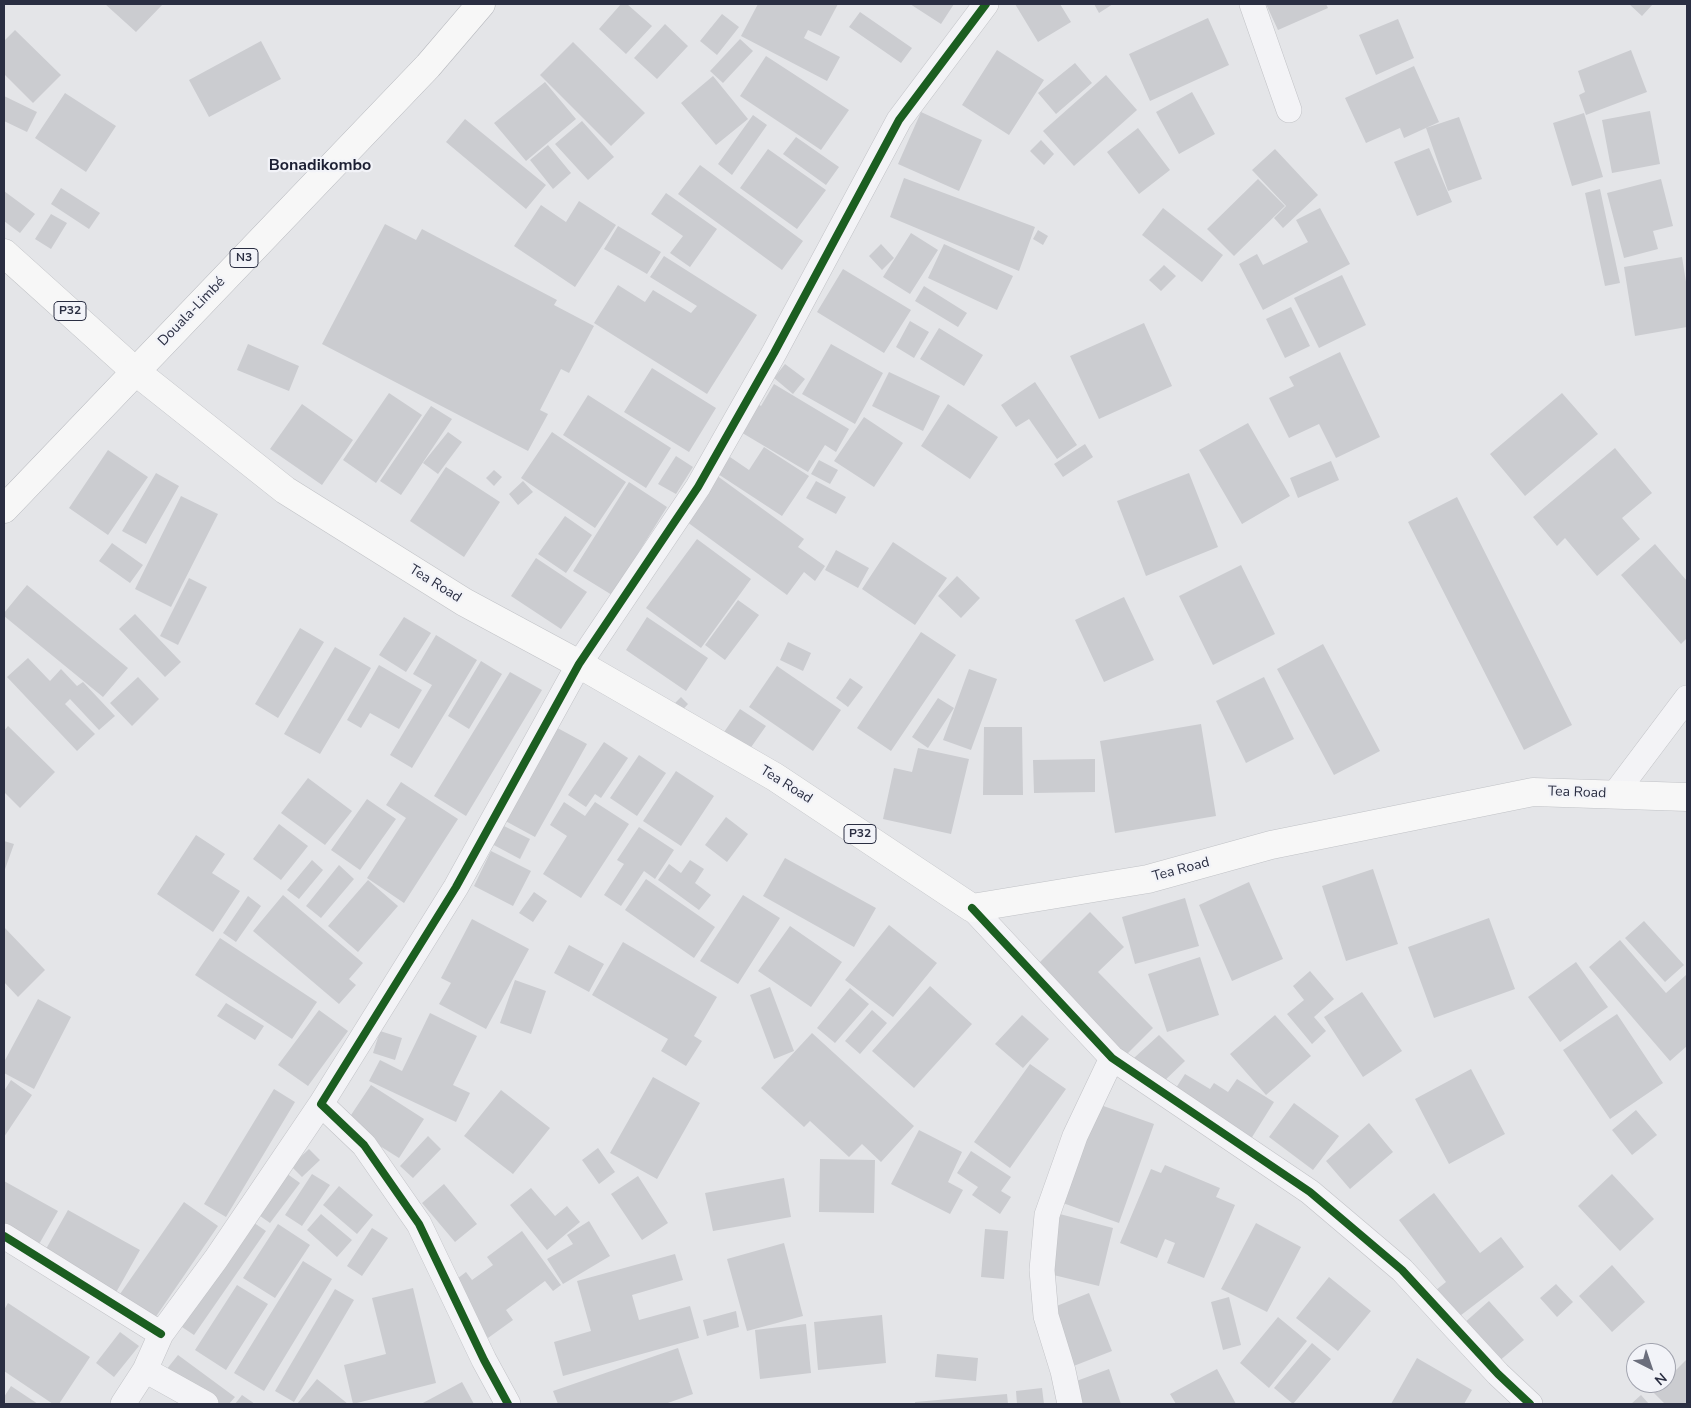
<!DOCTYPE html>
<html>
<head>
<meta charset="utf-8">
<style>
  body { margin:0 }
  #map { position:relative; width:1691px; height:1408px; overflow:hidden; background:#e4e5e8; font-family:"Nunito Sans",sans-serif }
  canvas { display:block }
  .frame { position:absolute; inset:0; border:5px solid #2a2e42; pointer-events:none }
  .north { position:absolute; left:1626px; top:1343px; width:50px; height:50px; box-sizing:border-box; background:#f2f3f8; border:1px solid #a2a4af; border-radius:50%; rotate:139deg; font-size:14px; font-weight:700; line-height:20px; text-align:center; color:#2a2e42 }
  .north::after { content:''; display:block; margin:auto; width:18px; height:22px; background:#6b6e7c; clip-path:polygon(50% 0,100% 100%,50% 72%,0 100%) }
</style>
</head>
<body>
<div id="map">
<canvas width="1691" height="1408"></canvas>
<div class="frame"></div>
<div class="north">N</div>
</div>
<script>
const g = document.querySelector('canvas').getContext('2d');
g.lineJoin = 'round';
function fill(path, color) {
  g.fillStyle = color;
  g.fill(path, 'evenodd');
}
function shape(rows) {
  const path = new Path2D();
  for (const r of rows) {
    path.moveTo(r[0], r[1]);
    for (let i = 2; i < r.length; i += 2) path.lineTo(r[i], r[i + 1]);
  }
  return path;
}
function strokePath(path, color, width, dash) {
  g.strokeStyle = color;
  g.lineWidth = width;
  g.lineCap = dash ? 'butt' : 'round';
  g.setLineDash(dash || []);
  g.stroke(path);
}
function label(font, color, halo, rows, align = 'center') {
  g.font = font + ' "Nunito Sans",sans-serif';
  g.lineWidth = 4.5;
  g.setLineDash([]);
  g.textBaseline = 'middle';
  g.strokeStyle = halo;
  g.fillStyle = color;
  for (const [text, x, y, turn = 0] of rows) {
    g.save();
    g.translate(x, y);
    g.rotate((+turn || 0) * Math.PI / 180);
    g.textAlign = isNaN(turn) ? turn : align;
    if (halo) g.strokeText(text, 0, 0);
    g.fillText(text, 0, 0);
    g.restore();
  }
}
fill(shape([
  [105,4,163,4,136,32],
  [621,4,627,4,652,26,626,54,599,29],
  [758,4,838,4,821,36,808,30,804,38,840,57,827,81,741,36],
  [910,4,954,4,941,24],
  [1015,4,1060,4,1071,22,1038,42],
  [1094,4,1113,4,1099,13],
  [1266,4,1326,4,1328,8,1278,30],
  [1629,4,1653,4,1642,16],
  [860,12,912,48,901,63,849,27],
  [722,14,739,27,717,55,700,41],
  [1208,18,1229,65,1150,101,1129,54],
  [1398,19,1414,58,1376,75,1359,35],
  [665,24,688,46,657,79,634,58],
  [15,30,61,75,33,103,4,74,4,41],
  [740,39,753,51,723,83,710,71],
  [261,41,281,79,209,117,189,80],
  [573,42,645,113,611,146,540,75],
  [997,50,1044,80,1009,135,962,105],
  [1631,50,1647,92,1586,115,1579,95,1585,92,1578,71],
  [766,56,849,110,821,150,740,96],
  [1075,63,1092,83,1056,114,1038,93],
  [1414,66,1439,122,1404,138,1400,128,1366,143,1345,98],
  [1106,75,1137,110,1074,166,1043,131],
  [713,76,748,119,716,145,681,103],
  [545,82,576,119,526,161,494,123],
  [1192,92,1215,134,1179,154,1156,112],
  [65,93,116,126,86,172,35,138],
  [4,96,37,112,27,132,4,121],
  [1650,111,1660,164,1612,173,1602,120],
  [921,112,982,140,959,191,898,164],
  [1584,113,1603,177,1572,186,1553,123],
  [753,115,767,125,732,175,718,164],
  [1459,117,1482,179,1448,191,1426,128],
  [465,119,546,185,526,209,446,142],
  [582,121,614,157,588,180,555,144],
  [1138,128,1170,170,1139,194,1107,152],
  [796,137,839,167,826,185,783,154],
  [1041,140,1054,154,1044,165,1030,151],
  [548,145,571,173,553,189,530,160],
  [1429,148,1452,202,1417,216,1394,162],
  [768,149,826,190,797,229,740,188],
  [1275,149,1318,195,1283,228,1274,218,1286,206,1252,170],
  [700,165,803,241,782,270,678,194],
  [904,178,1035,227,1019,271,890,217],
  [1258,179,1285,206,1234,256,1207,229],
  [1661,179,1673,226,1653,231,1658,249,1624,258,1607,193],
  [61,188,100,213,89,229,51,204],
  [1600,189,1620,283,1605,286,1585,193],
  [4,191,35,214,20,233,4,221],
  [666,193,717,229,690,267,670,253,683,236,651,214],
  [579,201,616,225,575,287,514,246,541,205,566,222],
  [1163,208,1223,255,1202,282,1142,235],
  [1320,208,1350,264,1263,310,1239,264,1257,254,1263,265,1308,242,1296,220],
  [51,214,67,223,51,249,35,239],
  [385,224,416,240,422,229,557,300,554,305,594,326,569,373,561,369,540,410,548,414,528,451,322,344],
  [618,226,661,252,647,274,604,249],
  [1038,230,1048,236,1043,245,1033,239],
  [911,233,938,250,910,294,883,277],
  [881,244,894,258,882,270,869,256],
  [944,244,1013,276,997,310,928,278],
  [664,256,757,315,707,394,594,323,618,285,645,302,653,290,691,313,697,306,650,277],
  [1682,257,1687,288,1687,327,1635,336,1624,267],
  [1164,265,1176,276,1161,291,1149,280],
  [843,269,911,310,884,353,817,312],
  [1342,275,1366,325,1319,348,1294,298],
  [924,286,967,313,958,327,915,301],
  [1291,307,1310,346,1285,358,1266,319],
  [910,321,929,332,914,358,896,347],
  [1144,323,1172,386,1099,419,1070,356],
  [939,328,983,355,964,386,920,359],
  [248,344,299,366,289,391,237,370],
  [831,344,883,373,855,424,802,394],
  [1340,352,1380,437,1336,458,1319,424,1289,438,1269,398,1294,386,1289,377],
  [785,364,805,379,793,394,774,378],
  [652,368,716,408,689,452,624,412],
  [889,372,940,396,923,431,872,406],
  [1035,382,1077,445,1057,459,1029,419,1016,427,1001,405],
  [774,384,849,429,836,452,825,445,808,472,739,431,756,403,761,406],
  [389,393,422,415,376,483,343,460],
  [1562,393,1598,434,1525,496,1490,454],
  [588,395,671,448,646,488,563,435],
  [302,404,353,440,322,485,270,449],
  [948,404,998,437,970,479,921,446],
  [431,406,452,419,401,495,380,481],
  [864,417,903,443,874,487,834,461],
  [1248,423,1290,496,1242,524,1199,450],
  [448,432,462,442,438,474,423,463],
  [552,432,626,482,595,528,521,478],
  [1085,444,1093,457,1063,477,1054,464],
  [764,447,809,476,782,516,718,474,730,457,749,470],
  [1615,448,1652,493,1622,518,1640,539,1597,576,1565,538,1557,546,1533,517],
  [108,450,148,477,108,535,69,508],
  [676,456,693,467,676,494,658,484],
  [819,460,838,470,830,484,811,474],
  [1331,461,1339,480,1298,498,1290,478],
  [446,467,500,502,464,557,410,521],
  [494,470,502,477,494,486,486,478],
  [156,473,179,486,146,544,122,531],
  [1189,473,1218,547,1146,576,1117,501],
  [716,475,804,539,798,547,825,566,815,581,804,572,787,595,683,519],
  [523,481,533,492,518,505,509,494],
  [816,481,846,497,836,514,806,498],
  [629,482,667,507,612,595,573,571],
  [181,496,218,514,171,607,135,589],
  [1457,497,1572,725,1524,750,1408,522],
  [565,516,592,535,566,573,538,554],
  [697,539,751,579,701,648,646,608],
  [893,542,947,578,915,625,862,589],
  [112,543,143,565,130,583,99,561],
  [1655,544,1687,581,1687,638,1681,644,1621,575],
  [836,550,869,568,858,588,825,570],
  [536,558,587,592,561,629,511,596],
  [1241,565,1275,634,1213,665,1179,596],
  [957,576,980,598,961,618,938,596],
  [189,578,207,587,178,645,160,636],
  [27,585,128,668,103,697,4,616,4,613],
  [1124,597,1154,660,1104,682,1075,620],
  [738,600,759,615,725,660,705,645],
  [135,614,181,662,165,677,119,629],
  [404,617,431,633,406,672,379,655],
  [647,617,708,658,686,691,626,650],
  [300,628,324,642,278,718,255,704],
  [921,632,956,655,891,751,857,728],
  [436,635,477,660,412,768,390,755,432,685,413,674],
  [788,642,811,653,803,671,780,660],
  [1323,644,1380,751,1334,775,1277,669],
  [335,647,371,668,320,754,284,734],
  [28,658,50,681,61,669,77,686,83,682,115,716,99,730,70,699,65,704,95,734,77,751,7,677],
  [481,661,502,674,469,729,448,716],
  [379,665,422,690,399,729,370,713,361,728,347,720],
  [777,666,841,710,813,751,749,707],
  [969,669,997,679,971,750,943,740],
  [510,672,542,690,466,816,434,796],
  [138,677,159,699,132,726,110,703],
  [1264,677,1294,739,1246,763,1216,701],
  [850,678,863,687,848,707,836,698],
  [681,697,688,704,677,716,669,709],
  [938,698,954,708,928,748,912,737],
  [740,709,766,726,747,753,722,735],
  [1201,724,1216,816,1115,833,1100,741],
  [552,725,587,744,535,837,500,818],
  [8,726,55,772,20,808,4,792,4,731],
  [984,727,1022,727,1023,795,983,795],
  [604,742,628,758,601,798,595,794,586,807,568,795],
  [918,748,969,759,951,834,883,819,894,768,912,772],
  [639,755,666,773,637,816,610,798],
  [1095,759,1095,792,1034,793,1033,760],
  [676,771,714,796,681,846,643,821],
  [308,778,352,811,325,845,281,813],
  [401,782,458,819,404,903,367,878,406,818,386,805],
  [367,799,396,819,360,870,331,850],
  [564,802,585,816,595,802,629,824,581,898,543,874,567,836,550,825],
  [726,817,748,834,727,862,705,845],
  [279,824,308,846,281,880,253,859],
  [500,824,530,839,520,859,490,843],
  [639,827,674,850,655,879,644,871,621,906,604,895,624,864,617,860],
  [196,835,225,854,212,873,240,891,213,932,157,894],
  [4,841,14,844,4,872],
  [491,851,531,871,513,906,474,886],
  [785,858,876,908,854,947,763,896],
  [312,860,323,870,299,899,287,890],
  [690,860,704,869,695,883,711,895,699,910,658,880,669,864,681,873],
  [339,865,354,879,321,918,306,906],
  [1373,869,1398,944,1346,961,1322,886],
  [646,879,715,927,694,958,625,910],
  [368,880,398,906,358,952,328,926],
  [1249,882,1283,959,1232,981,1199,905],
  [534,892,547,901,533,922,519,913],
  [283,895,363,963,349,979,356,985,339,1004,253,931],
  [743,895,780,918,738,984,700,961],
  [248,896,261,906,236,942,223,933],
  [1185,898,1199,946,1135,964,1122,917],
  [1090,912,1124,947,1098,972,1153,1028,1125,1056,1036,966],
  [1489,918,1515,989,1434,1018,1408,947],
  [472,919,529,949,486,1029,439,1004,451,983,441,978],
  [1644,921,1684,965,1665,982,1625,938],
  [889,925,937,963,893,1017,845,980],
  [790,926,842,962,811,1007,758,971],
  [4,927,45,970,18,997,4,982],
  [220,938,317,1002,292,1039,195,975],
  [1620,940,1666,993,1686,975,1687,977,1687,1046,1670,1061,1589,967],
  [623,942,717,997,694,1036,702,1041,686,1066,661,1051,668,1039,592,995],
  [569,945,604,964,589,992,554,973],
  [1200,957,1219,1015,1167,1032,1148,974],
  [1576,962,1608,1007,1560,1042,1528,997],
  [1310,971,1334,999,1314,1017,1326,1031,1312,1044,1287,1014,1304,1000,1293,986],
  [515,980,546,991,531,1034,500,1023],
  [930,986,972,1024,914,1088,872,1051],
  [770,987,794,1051,774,1059,750,995],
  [850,988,869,1004,835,1043,817,1028],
  [1362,992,1402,1051,1363,1077,1324,1017],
  [38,999,71,1017,34,1089,4,1073,4,1062],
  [226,1003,264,1026,255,1040,217,1016],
  [319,1010,348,1031,308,1086,278,1065],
  [872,1010,887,1023,860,1054,845,1041],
  [430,1013,477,1036,453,1085,470,1093,456,1122,369,1081,380,1060,402,1071],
  [1617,1014,1663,1083,1610,1119,1563,1050],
  [1022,1015,1049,1039,1023,1068,995,1044],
  [1275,1015,1311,1056,1266,1095,1230,1054],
  [380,1031,402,1038,395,1060,373,1053],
  [812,1033,914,1126,881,1162,862,1144,849,1157,810,1121,804,1127,761,1088],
  [1159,1035,1185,1061,1160,1085,1134,1058],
  [1030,1064,1066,1089,1010,1168,974,1142],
  [1471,1069,1505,1134,1449,1164,1415,1099],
  [1185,1074,1210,1089,1214,1083,1228,1092,1237,1079,1274,1102,1249,1142,1172,1094],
  [653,1077,700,1103,657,1179,610,1153],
  [11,1080,32,1095,4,1137,4,1091],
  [371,1085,424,1119,399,1158,345,1124],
  [274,1089,295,1102,226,1217,204,1204],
  [501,1090,550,1128,513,1174,464,1136],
  [1095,1103,1154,1124,1119,1223,1060,1202],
  [1294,1103,1339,1136,1313,1170,1269,1137],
  [1636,1110,1657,1135,1632,1155,1612,1130],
  [1369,1123,1393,1152,1350,1189,1326,1161],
  [919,1130,962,1152,948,1182,963,1190,950,1214,891,1184],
  [428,1136,441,1149,413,1178,400,1166],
  [598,1148,615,1172,599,1184,582,1160],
  [309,1149,320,1160,302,1177,291,1166],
  [971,1151,1011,1177,1001,1191,1011,1197,1000,1214,972,1195,978,1187,957,1173],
  [820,1159,875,1160,874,1213,819,1212],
  [1165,1165,1220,1188,1216,1197,1235,1205,1204,1278,1167,1263,1175,1243,1165,1239,1157,1258,1120,1243,1151,1169,1161,1173],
  [286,1173,300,1183,270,1223,256,1213],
  [312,1174,330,1185,302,1226,285,1215],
  [1612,1174,1654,1219,1620,1251,1578,1206],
  [638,1176,668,1223,642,1240,611,1194],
  [784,1178,791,1217,713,1231,705,1193],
  [4,1181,58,1211,38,1246,4,1227],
  [444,1184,477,1224,455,1242,422,1203],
  [339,1186,373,1215,357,1234,323,1205],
  [531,1188,555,1216,567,1206,580,1222,547,1250,510,1205],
  [1434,1193,1480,1253,1501,1237,1524,1267,1452,1322,1431,1294,1446,1282,1399,1220],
  [184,1202,218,1226,155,1318,120,1294],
  [68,1210,140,1250,114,1296,42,1256],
  [1056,1213,1113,1228,1099,1286,1041,1272],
  [321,1214,352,1240,337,1257,307,1230],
  [247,1218,266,1231,194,1335,176,1323],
  [589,1221,610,1256,563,1284,547,1259,573,1244,567,1235],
  [1256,1223,1301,1247,1267,1312,1221,1289],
  [278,1224,310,1245,275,1298,243,1278],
  [372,1228,388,1238,362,1276,347,1266],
  [985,1229,1008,1231,1004,1279,981,1277],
  [522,1231,561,1285,553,1291,545,1281,506,1310,513,1320,488,1338,449,1285,466,1272,472,1280,493,1265,487,1257],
  [784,1243,803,1316,747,1331,727,1259],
  [675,1254,683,1280,632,1295,639,1320,690,1306,699,1338,563,1376,554,1342,591,1331,577,1281],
  [303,1261,332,1279,264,1391,234,1373],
  [1612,1265,1645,1302,1612,1332,1579,1296],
  [1329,1277,1371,1311,1338,1351,1296,1318],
  [1556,1284,1573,1302,1557,1317,1540,1298],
  [237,1285,268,1304,226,1370,195,1350],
  [413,1288,436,1383,353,1404,344,1365,386,1354,372,1298],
  [335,1289,354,1300,294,1402,275,1391],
  [1089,1293,1112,1351,1066,1369,1044,1311],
  [1229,1297,1241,1345,1223,1350,1211,1302],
  [1489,1301,1524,1340,1498,1362,1463,1324],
  [8,1303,90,1357,59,1404,53,1404,4,1371,4,1310],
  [736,1311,739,1327,707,1336,703,1320],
  [882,1315,886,1363,818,1370,814,1322],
  [1278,1317,1307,1341,1269,1388,1240,1363],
  [806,1324,811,1373,760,1379,755,1330],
  [120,1332,139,1346,114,1377,96,1363],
  [1312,1343,1331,1359,1293,1404,1274,1388],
  [678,1348,693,1394,665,1404,558,1404,553,1391],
  [937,1354,978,1358,976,1381,935,1377],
  [178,1355,235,1397,229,1404,212,1404,166,1370],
  [1417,1358,1472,1390,1464,1404,1391,1404],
  [1687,1359,1687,1404,1665,1404,1653,1392,1663,1383,1666,1383,1666,1380],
  [1109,1369,1121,1404,1078,1404,1071,1383],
  [1217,1369,1236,1404,1176,1404,1170,1394],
  [317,1379,348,1404,297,1404],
  [462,1382,474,1404,421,1404],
  [11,1386,38,1404,4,1404,4,1397],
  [1042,1388,1044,1404,1017,1404,1016,1391],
  [1007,1394,1008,1404,915,1404,915,1402],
  [242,1395,255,1404,235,1404],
  [1641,1395,1649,1404,1631,1404]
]), '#cbccd0');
const minor = shape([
  [1252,4,1289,110],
  [1614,795,1687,698],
  [972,908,1112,1058,1310,1192,1402,1270,1498,1374,1530,1404],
  [4,1236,161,1334],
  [145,1370,206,1404],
  [123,1404,145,1370,161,1334,216,1259,321,1104],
  [508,1404,484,1360,419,1224,364,1145,321,1104,456,887,579,664,698,487,774,353,899,120,986,4],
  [1070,1404,1063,1371,1046,1316,1042,1270,1047,1215,1075,1136,1112,1058]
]);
const primary = shape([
  [4,253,135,371,285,490,464,602,579,664,775,777,972,908,1148,879,1271,845,1533,792,1687,797]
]);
const trunk = shape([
  [4,509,428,66,481,4]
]);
strokePath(minor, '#c1c2c6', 26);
strokePath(primary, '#c0c2c6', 29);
strokePath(trunk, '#b6b8bd', 29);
strokePath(minor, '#f3f3f6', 25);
strokePath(primary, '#f7f7f7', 28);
strokePath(trunk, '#f7f7f7', 28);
strokePath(shape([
  [972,908,1112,1058,1310,1192,1402,1270,1498,1374,1530,1404],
  [4,1236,161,1334],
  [508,1404,484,1360,419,1224,364,1145,321,1104,456,887,579,664,698,487,774,353,899,120,986,4]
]), '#1b5e20', 8);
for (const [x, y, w] of [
  [244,258,28],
  [70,311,32],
  [860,834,32]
]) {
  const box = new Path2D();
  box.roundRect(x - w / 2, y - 9.5, w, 19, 4);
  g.fillStyle = '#f2f3f8';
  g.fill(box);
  strokePath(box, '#2a2e42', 1);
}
label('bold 12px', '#2a2e42', null, [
  ["N3",244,258],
  ["P32",70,311],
  ["P32",860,834]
]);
label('14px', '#2a2e42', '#f2f3f8', [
  ["Douala-Limbé",192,312,-46],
  ["Tea Road",435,584,32],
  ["Tea Road",786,785,32],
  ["Tea Road",1577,793,2],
  ["Tea Road",1181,870,-15]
]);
label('bold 16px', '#1c1f33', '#f2f3f8', [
  ["Bonadikombo",320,166]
]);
</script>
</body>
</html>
